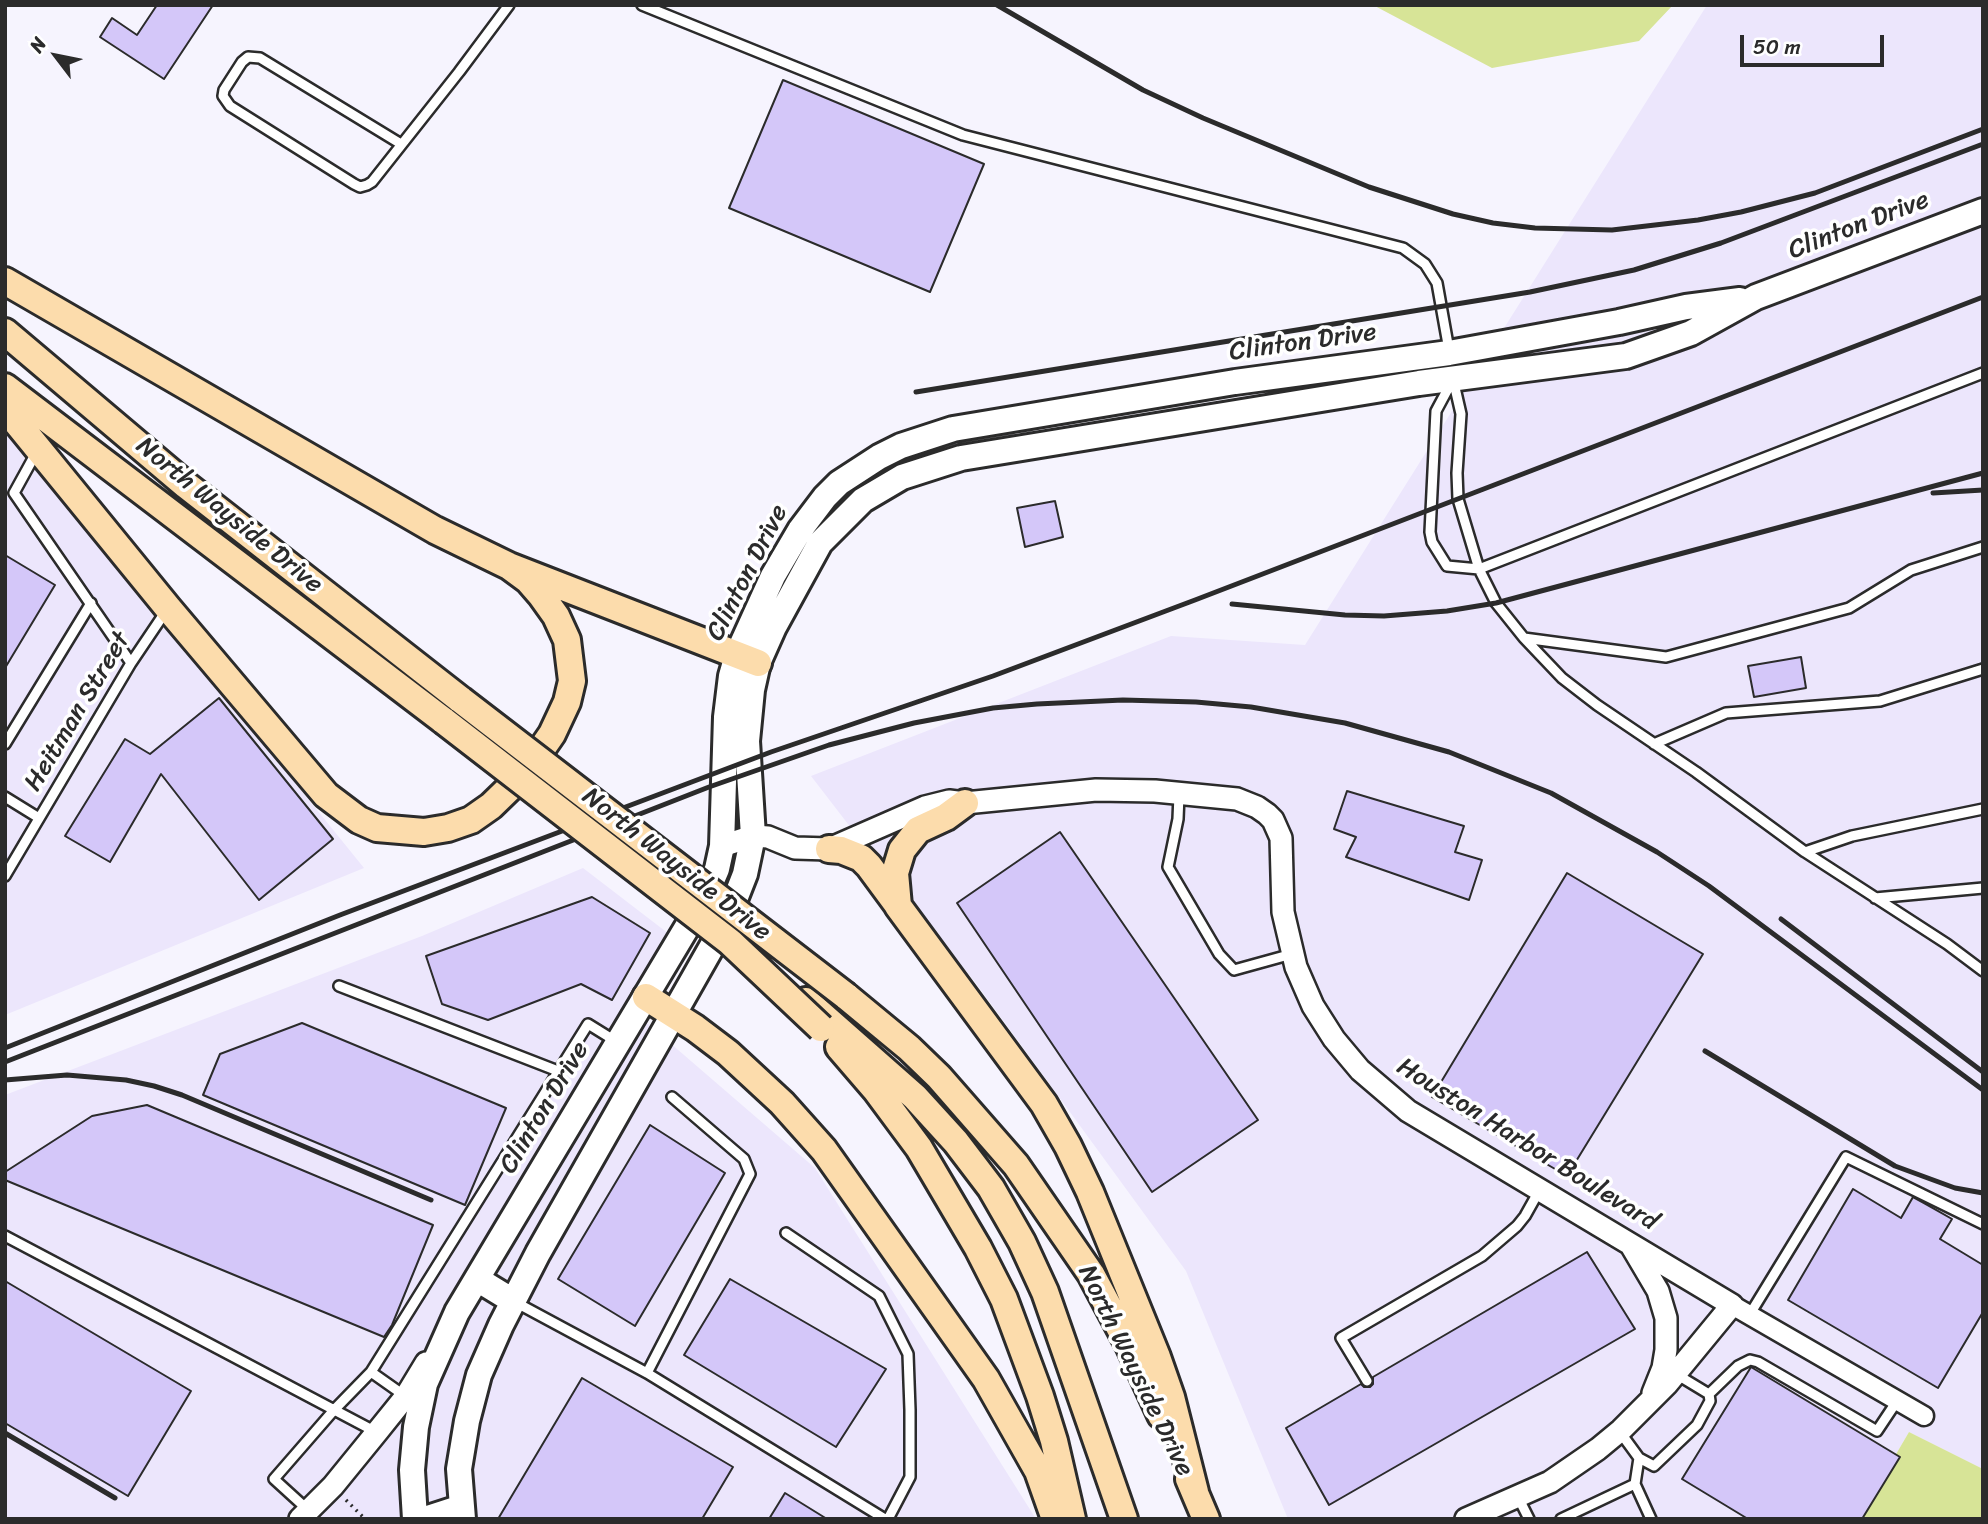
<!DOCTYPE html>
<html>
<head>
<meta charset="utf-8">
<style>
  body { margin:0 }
  #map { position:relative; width:1988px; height:1524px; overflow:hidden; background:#f6f4fe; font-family:Sriracha,sans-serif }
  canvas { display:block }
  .frame { position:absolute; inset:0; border:7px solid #2b2b2b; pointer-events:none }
  .north { position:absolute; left:21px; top:21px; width:70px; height:70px; -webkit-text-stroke:5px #fff; paint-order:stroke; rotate:302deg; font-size:19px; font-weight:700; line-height:28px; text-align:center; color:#2b2b2b }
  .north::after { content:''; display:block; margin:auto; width:24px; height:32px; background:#2b2b2b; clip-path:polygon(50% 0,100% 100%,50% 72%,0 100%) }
  .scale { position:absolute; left:1740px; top:35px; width:144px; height:32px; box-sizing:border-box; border:4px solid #2b2b2b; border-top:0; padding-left:9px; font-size:21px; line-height:24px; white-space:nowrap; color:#2b2b2b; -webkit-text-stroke:5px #fff; paint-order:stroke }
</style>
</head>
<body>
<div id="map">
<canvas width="1988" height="1524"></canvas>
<div class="frame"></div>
<div class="north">N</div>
<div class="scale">50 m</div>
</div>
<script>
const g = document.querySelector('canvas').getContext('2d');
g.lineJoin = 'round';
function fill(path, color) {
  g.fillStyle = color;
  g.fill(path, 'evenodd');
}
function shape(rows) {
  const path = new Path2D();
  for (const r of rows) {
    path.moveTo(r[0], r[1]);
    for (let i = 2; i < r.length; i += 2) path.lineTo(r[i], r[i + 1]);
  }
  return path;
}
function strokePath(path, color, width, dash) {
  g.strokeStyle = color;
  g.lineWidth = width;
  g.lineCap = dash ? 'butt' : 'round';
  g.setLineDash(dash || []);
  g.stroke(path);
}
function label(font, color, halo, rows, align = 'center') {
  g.font = font + ' Sriracha,sans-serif';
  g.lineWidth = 7;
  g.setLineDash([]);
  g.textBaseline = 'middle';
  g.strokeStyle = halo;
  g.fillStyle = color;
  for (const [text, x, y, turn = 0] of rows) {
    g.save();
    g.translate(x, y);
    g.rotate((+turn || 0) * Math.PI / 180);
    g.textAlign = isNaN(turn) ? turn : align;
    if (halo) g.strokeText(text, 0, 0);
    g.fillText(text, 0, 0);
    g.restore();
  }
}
fill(shape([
  [1707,5,1983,5,1983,1469,1909,1432,1858,1519,1288,1519,1186,1271,975,982,898,889,811,776,1171,636,1305,645],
  [5,429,17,439,364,868,5,1015],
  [583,868,669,934,626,1005,815,1168,1036,1519,5,1519,5,1095,422,936]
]), '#ece6fc');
fill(shape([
  [1373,5,1673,5,1639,41,1492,68],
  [1909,1432,1983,1469,1983,1519,1858,1519]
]), '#d7e497');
const building = shape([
  [157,5,213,5,164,79,100,37,112,18,137,35,157,5],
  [783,80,984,164,930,292,729,208,783,80],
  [1055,501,1063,537,1025,547,1017,508,1055,501],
  [5,555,55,585,5,668,5,555],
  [1801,657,1806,688,1754,697,1748,666,1801,657],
  [219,698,333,839,259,900,161,774,110,862,65,836,125,739,150,754,219,698],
  [1347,791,1464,826,1455,852,1482,860,1469,900,1346,857,1356,837,1334,829,1347,791],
  [1060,832,1258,1120,1152,1192,957,903,1060,832],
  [1567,873,1703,954,1567,1176,1432,1097,1567,873],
  [592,897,650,933,612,1000,581,984,488,1020,442,1004,426,956,592,897],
  [302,1023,506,1108,465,1205,203,1095,220,1054,302,1023],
  [147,1105,433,1225,392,1325,384,1337,5,1180,5,1172,92,1116,147,1105],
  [650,1125,725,1173,635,1326,558,1279,650,1125],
  [1853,1189,1901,1218,1913,1197,1924,1203,1952,1219,1940,1239,1983,1265,1983,1312,1938,1388,1788,1300,1853,1189],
  [1587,1252,1635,1329,1329,1505,1286,1428,1361,1384,1364,1387,1370,1387,1373,1384,1373,1377,1587,1252],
  [730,1279,886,1369,836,1447,684,1355,730,1279],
  [5,1281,191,1391,128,1496,5,1423,5,1281],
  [1751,1367,1900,1457,1862,1519,1748,1519,1682,1479,1751,1367],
  [582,1378,733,1467,702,1519,498,1519,582,1378],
  [785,1493,827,1519,769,1519,785,1493]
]);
fill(building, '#d4c7f9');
strokePath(building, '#2b2b2b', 2);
const service = shape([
  [642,5,963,135,1403,248,1425,264,1437,283,1449,350],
  [401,144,260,58,248,57,242,62,224,90,223,96,230,106,354,184,360,187,367,185,372,182,459,72,509,5],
  [1453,379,1461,414,1457,473,1458,499,1479,569,1496,603,1524,638,1666,657,1849,608,1911,570,1983,547],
  [1451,383,1436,411,1430,532,1432,542,1447,566,1479,569,1983,373],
  [36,453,14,493,131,663],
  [1524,638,1562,678,1597,705,1696,772,1805,852,1947,944,1983,971],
  [5,744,91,603],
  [1654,744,1726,713,1880,701,1983,669],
  [1179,795,1178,819,1168,867,1219,954,1234,970,1292,954],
  [5,797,39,818],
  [1805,852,1852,836,1983,809],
  [5,876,131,663,166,611],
  [1875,898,1983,888],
  [339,986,558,1071],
  [786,1233,879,1296,908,1354,910,1410,910,1477,888,1519],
  [5,1236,376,1432],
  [515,1302,647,1373,885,1519],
  [1750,1314,1846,1157,1983,1224],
  [371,1372,588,1024,617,1042],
  [647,1373,750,1174,744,1159,672,1097],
  [1367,1381,1341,1338,1482,1256,1517,1226,1525,1216,1539,1191],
  [1709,1394,1738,1366,1750,1360,1758,1362,1877,1431,1897,1401],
  [1620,1432,1639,1458,1635,1484,1651,1519],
  [1639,1458,1654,1466,1697,1425,1710,1401,1709,1394,1676,1374],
  [1518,1497,1529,1519],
  [308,1510,274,1479,334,1410,371,1372,405,1396],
  [1561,1519,1635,1484]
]);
const minor = shape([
  [1732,1305,1924,1416]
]);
const tertiary = shape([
  [722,846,753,836,768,837,795,848,829,849,925,807,949,801,965,803,1096,790,1155,791,1237,799,1257,807,1267,814,1273,820,1281,838,1283,912,1296,967,1313,1006,1334,1039,1360,1070,1408,1111,1732,1305,1667,1384,1621,1430,1598,1449,1550,1482,1466,1519],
  [1632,1247,1658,1291,1666,1318,1666,1350,1663,1368,1653,1393],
  [300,1519,333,1486,377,1432,406,1396,426,1363]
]);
const secondary = shape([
  [477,1279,513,1301],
  [415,1519,412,1470,416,1427,425,1384,457,1312,705,897,717,869,722,846,726,717,731,676,737,655,773,576,800,530,825,497,839,483,879,457,901,446,953,429,1235,382,1449,353,1619,322,1686,307,1740,300],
  [425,1519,462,1507],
  [463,1519,459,1469,467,1421,479,1375,501,1325,538,1253,727,920,745,874,753,836,747,741,752,690,758,663,774,627,820,543,863,500,902,477,961,458,1419,383,1626,356,1691,333,1756,297,1983,211]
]);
const primary = shape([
  [5,281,435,530,509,566,758,663],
  [5,332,186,485,461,700],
  [5,387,444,721],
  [5,408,168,608,326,795,359,820,377,828,424,832,448,828,471,820,491,806,525,773,552,734,567,702,572,681,567,640,556,616,541,595,528,580,509,566],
  [965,803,946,817,918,830,902,850,895,873,898,906,1044,1104,1068,1146,1090,1192,1157,1357,1171,1397,1195,1492],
  [829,849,841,850,861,858,869,866,897,904],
  [846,996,909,1048,939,1077,1016,1165,1091,1274,1130,1347,1161,1415],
  [646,997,695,1028,728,1053,782,1103,824,1150,986,1379,1038,1471,1055,1519],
  [806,1001,915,1097,956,1142,991,1188,1022,1242,1045,1292,1124,1519],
  [839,1047,876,1090,919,1148,978,1248,1004,1299,1040,1396,1054,1441,1072,1519],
  [1189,1479,1206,1519]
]);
strokePath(service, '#2b2b2b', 14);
strokePath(minor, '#2b2b2b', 23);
strokePath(tertiary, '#2b2b2b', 26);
strokePath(secondary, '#2b2b2b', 30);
strokePath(primary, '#2b2b2b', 32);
strokePath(shape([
  [346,1500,365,1519]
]), '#2b2b2b', 3.5, [2, 5]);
strokePath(service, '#fff', 9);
strokePath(minor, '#fff', 18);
strokePath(tertiary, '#fff', 21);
strokePath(secondary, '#fff', 24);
strokePath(primary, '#fcdcac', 26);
strokePath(shape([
  [997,5,1143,90,1203,118,1369,187,1453,214,1493,223,1535,228,1612,230,1698,220,1741,212,1815,193,1983,129],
  [916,392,1530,292,1634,270,1721,243,1983,144],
  [1933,493,1983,490],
  [1232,604,1345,615,1384,616,1447,611,1496,603,1983,473],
  [1781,919,1983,1072],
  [5,1048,340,915,771,752,993,676,1195,600,1983,297],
  [1705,1051,1895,1166,1955,1188,1983,1193],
  [5,1062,709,787,829,745,914,723,993,708,1037,704,1123,700,1196,702,1251,707,1345,723,1449,752,1551,793,1657,852,1709,886,1983,1090],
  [5,1080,67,1075,126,1080,154,1086,182,1095,431,1200],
  [5,1433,115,1498]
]), '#2b2b2b', 5);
const primaryBridge = shape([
  [461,700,846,996],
  [444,721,730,942,821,1028]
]);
strokePath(primaryBridge, '#2b2b2b', 32, []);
strokePath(primaryBridge, '#fcdcac', 26);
label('26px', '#2b2b2b', '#fff', [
  ["Clinton Drive",1859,226,-21],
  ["Clinton Drive",1303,343,-8],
  ["North Wayside Drive",229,516,39],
  ["Clinton Drive",748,573,-63],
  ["Heitman Street",78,712,-59],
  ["North Wayside Drive",676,865,38],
  ["Clinton Drive",545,1108,-59],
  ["Houston Harbor Boulevard",1527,1145,32],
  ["North Wayside Drive",1135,1371,64]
]);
</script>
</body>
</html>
